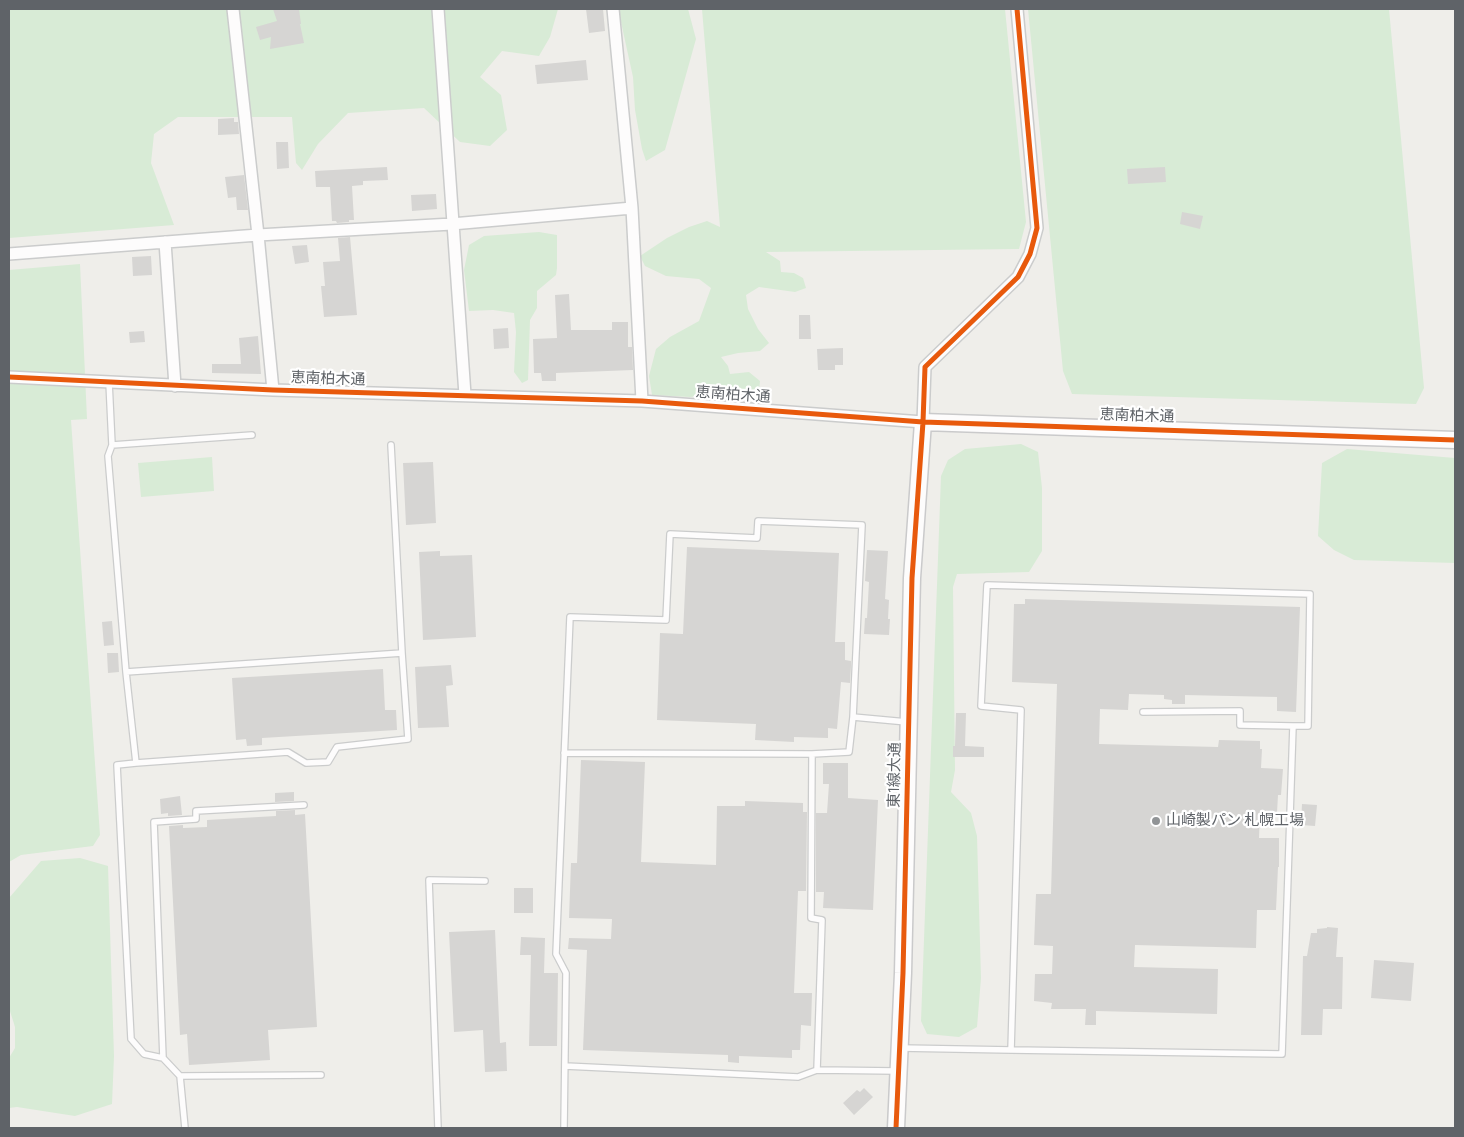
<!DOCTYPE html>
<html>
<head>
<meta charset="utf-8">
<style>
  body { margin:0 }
  #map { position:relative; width:1464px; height:1137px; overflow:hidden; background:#efeeea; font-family:Manrope,sans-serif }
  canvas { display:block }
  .frame { position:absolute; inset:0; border:10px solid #5f6368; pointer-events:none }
</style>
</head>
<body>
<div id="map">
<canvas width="1464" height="1137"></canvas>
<div class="frame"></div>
</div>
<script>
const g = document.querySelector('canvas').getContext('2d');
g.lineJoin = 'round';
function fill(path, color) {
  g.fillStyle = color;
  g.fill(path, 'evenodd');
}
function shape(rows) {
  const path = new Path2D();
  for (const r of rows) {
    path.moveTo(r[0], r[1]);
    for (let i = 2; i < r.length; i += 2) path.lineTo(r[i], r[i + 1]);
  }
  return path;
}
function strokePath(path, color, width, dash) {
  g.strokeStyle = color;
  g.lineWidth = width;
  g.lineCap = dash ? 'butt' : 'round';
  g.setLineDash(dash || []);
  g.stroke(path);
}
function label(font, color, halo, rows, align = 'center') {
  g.font = font + ' Manrope,"Noto Sans JP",sans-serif';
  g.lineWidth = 4.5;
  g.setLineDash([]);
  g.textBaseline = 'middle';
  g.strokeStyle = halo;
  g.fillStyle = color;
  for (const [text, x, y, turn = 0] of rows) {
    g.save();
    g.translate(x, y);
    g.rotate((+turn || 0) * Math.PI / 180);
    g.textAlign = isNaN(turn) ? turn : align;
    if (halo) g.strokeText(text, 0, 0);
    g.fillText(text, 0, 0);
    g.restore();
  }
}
fill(shape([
  [9,9,558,9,550,37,539,56,502,51,480,77,501,95,507,130,490,146,460,142,424,108,348,113,318,144,302,170,296,163,292,117,178,117,154,134,151,163,174,225,9,238],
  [611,9,688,9,696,39,665,150,646,161,642,149,635,110,633,77,619,13],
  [702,9,1005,9,1026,222,1019,249,766,252,780,261,781,272,794,273,803,278,806,288,795,292,759,287,746,295,748,309,758,329,769,343,760,351,738,353,721,357,728,366,730,374,749,372,760,381,759,391,690,397,652,395,649,376,656,349,670,337,699,321,711,288,699,279,666,276,645,266,640,256,667,238,689,227,707,221,720,227],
  [1028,9,1389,9,1424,388,1416,404,1072,394,1063,371],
  [539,232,557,235,557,268,556,275,537,291,537,308,530,320,528,380,522,383,514,372,516,332,514,313,493,310,469,311,464,270,469,245,484,236],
  [80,264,87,419,71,420,100,835,93,846,21,855,9,862,9,270],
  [1021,444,1038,452,1042,488,1042,551,1029,572,957,574,953,587,955,770,951,792,971,813,977,836,981,978,977,1027,959,1037,927,1034,921,1021,941,476,948,460,965,449],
  [1347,449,1455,458,1455,563,1354,560,1334,550,1318,536,1322,463],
  [212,457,214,491,141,497,138,463],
  [80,858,108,866,114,1056,112,1104,75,1116,17,1107,9,1108,9,1058,15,1048,15,1027,9,1008,9,898,41,861]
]), '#d8ebd6');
fill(shape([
  [273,9,299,9,301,24,300,24,304,43,270,49,271,37,260,40,256,27,277,21],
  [586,9,603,9,605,31,589,33],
  [586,60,588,80,537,84,535,65],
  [234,118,234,122,238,122,239,134,218,135,218,119],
  [276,142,288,142,289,168,277,169],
  [387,167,388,180,363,181,363,185,352,186,354,220,349,220,349,222,337,223,336,221,332,221,330,187,316,187,315,171],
  [1165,167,1166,182,1128,184,1127,169],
  [244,175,248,210,237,210,236,197,228,198,225,177],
  [436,194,437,209,412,211,411,195],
  [1182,212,1203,216,1200,229,1180,224],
  [350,237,357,315,324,317,321,286,325,286,323,262,340,261,338,238],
  [307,245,309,262,295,264,292,246],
  [151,256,152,275,133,276,132,257],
  [569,294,571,330,612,330,612,322,628,322,628,347,632,347,633,370,556,373,556,381,542,381,541,373,534,373,533,339,557,338,555,295],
  [799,315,810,315,811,339,799,339],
  [508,328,509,348,494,349,493,329],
  [144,331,145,342,130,343,129,332],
  [258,336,261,374,212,373,212,364,241,364,239,338],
  [843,348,843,365,835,365,835,370,818,370,817,349],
  [433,462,436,523,406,525,403,463],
  [687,547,839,553,835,642,845,642,845,660,851,661,851,666,850,683,841,682,837,729,828,728,828,738,794,737,794,742,755,740,756,724,657,720,660,633,683,634],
  [867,550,888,551,885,599,889,600,888,619,890,619,889,635,864,634,865,618,867,618,869,582,865,581],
  [440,551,440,556,472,555,476,637,423,640,419,552],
  [1025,599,1300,607,1296,712,1277,711,1277,697,1185,695,1185,704,1172,704,1172,700,1164,699,1164,695,1129,694,1128,710,1100,709,1099,744,1218,747,1219,740,1260,741,1260,749,1262,749,1261,768,1283,769,1281,795,1278,795,1277,813,1260,812,1259,838,1279,838,1279,867,1278,867,1276,910,1257,910,1256,948,1135,945,1134,967,1218,969,1217,1014,1096,1011,1096,1025,1085,1025,1086,1009,1051,1009,1052,1003,1034,1001,1035,974,1052,974,1053,946,1034,945,1036,894,1051,894,1057,684,1012,682,1014,604,1025,604],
  [112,621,114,645,104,646,102,622],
  [107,653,118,653,119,672,108,673],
  [451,665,453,685,446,686,449,727,418,728,415,667],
  [383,669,385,710,396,710,397,730,262,738,262,745,247,746,246,739,236,740,232,678],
  [956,713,966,713,965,746,984,747,984,757,953,757,953,746,955,746],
  [581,760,645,762,641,862,716,865,717,806,745,806,745,801,803,803,803,812,807,812,806,891,798,891,794,993,812,993,811,1026,801,1025,800,1050,792,1050,792,1058,739,1056,739,1063,728,1062,728,1055,583,1050,587,950,568,949,569,938,611,939,612,919,569,918,571,863,577,863],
  [823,763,848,763,848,798,878,800,873,910,823,908,824,892,816,892,816,813,827,813,829,784,823,784],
  [294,792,294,801,275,802,275,793],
  [180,796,182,815,168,816,168,813,161,814,160,799],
  [1302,804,1317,805,1315,826,1301,825],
  [295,810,295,815,305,814,317,1027,268,1030,270,1060,189,1065,187,1034,180,1035,169,826,183,825,183,828,207,827,207,820,276,816,276,811],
  [514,888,533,888,533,913,514,913],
  [1327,927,1338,928,1336,957,1343,957,1342,1009,1323,1009,1322,1035,1301,1035,1303,956,1307,956,1311,933,1317,933,1317,929,1327,928],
  [495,930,500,1043,506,1042,507,1071,485,1072,483,1030,454,1032,449,932],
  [521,937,545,938,544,973,558,973,557,1046,529,1046,531,955,520,955],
  [1374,960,1414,963,1411,1001,1371,998],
  [864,1088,873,1097,854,1115,843,1103,857,1090,860,1092]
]), '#d6d5d3');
const lane = shape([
  [109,382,112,445,108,456,126,672],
  [112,445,252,435],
  [1143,712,1240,711,1240,725,1293,726],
  [564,753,812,754,811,918,822,920,817,1070],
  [812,754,849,752,853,717,907,722],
  [136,763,288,752,306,763,328,762,337,747,408,739,402,653],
  [900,1048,1011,1050,1282,1054,1293,726,1308,726,1310,594,987,585,981,706,1021,710,1011,1050],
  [163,1058,144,1054,131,1039,117,765,136,763,126,672,402,653,391,445],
  [565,1066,798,1077,817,1070,896,1071],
  [180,1076,321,1075],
  [185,1128,180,1076,163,1058,154,822,196,819,196,811,304,805],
  [438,1128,429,880,485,881],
  [564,1128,566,973,556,954,570,617,666,620,670,534,757,538,758,521,862,525,853,717]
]);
const street = shape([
  [233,9,258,235,273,390],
  [438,9,465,395],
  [613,9,632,208,642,401],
  [165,242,175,386],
  [9,254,258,235,452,224,632,208],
  [9,377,273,390,642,401,923,422,925,367,1018,277,1030,254,1037,228,1017,9]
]);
const secondary = shape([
  [896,1128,903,973,912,578,923,422,1455,440]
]);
strokePath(lane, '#cbcccc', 8);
strokePath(street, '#cbcccc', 14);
strokePath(secondary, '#cacacb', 19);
strokePath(lane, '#fdfcfc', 5.5);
strokePath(street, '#fdfcfc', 11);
strokePath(secondary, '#fdfcfc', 16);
strokePath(shape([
  [9,377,273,390,642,401,923,422,1455,440],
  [896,1128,903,973,912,578,923,422,925,367,1018,277,1030,254,1037,228,1017,9]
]), '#e8590c', 5);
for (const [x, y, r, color] of [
  [1156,821,5,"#919496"]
]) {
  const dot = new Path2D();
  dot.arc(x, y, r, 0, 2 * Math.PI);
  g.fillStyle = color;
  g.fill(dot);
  strokePath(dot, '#fff', 2);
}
label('15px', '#5f6368', '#fff', [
  ["恵南柏木通",328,379,2],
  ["恵南柏木通",733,395,4],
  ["恵南柏木通",1137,416,2],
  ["東1線大通",895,775,-89]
]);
label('15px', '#5f6368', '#fff', [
  ["山崎製パン 札幌工場",1166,821]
], 'left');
</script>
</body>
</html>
